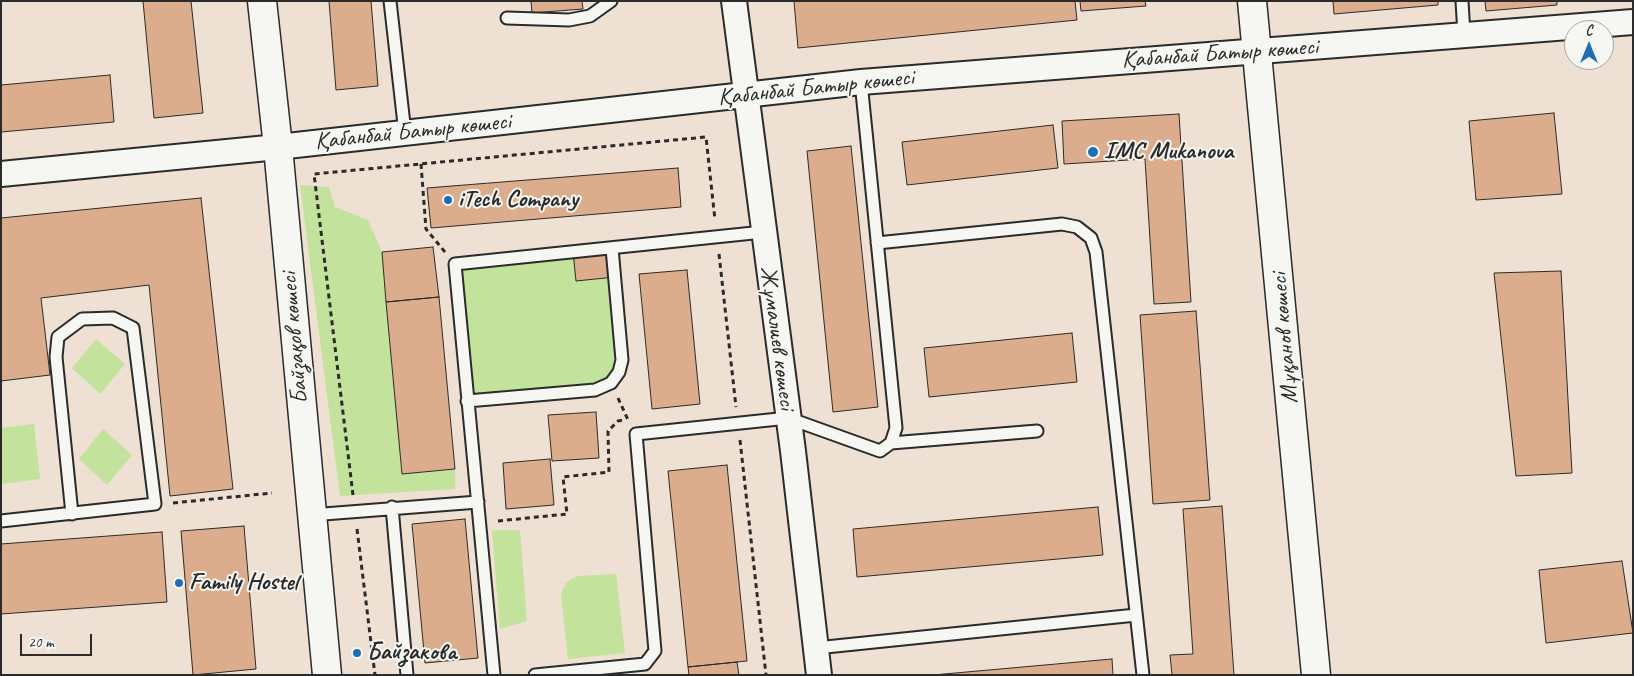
<!DOCTYPE html>
<html>
<head>
<meta charset="utf-8">
<style>
  body { margin:0 }
  #map { position:relative; width:1634px; height:676px; overflow:hidden; background:#eee0d3; font-family:Caveat,sans-serif }
  canvas { display:block }
  .frame { position:absolute; inset:0; border:2px solid #2b2b2b; pointer-events:none }
  .north { position:absolute; left:1564px; top:20px; width:50px; height:50px; box-sizing:border-box; background:#f6f6f2; border:1px solid #a5a5a2; border-radius:50%; rotate:0deg; font-size:14px; font-weight:700; line-height:20px; text-align:center; color:#2b2b2b }
  .north::after { content:''; display:block; margin:auto; width:18px; height:22px; background:#1f6fb2; clip-path:polygon(50% 0,100% 100%,50% 72%,0 100%) }
  .scale { position:absolute; left:20px; top:634px; width:72px; height:22px; box-sizing:border-box; border:2px solid #2b2b2b; border-top:0; padding-left:6px; font-size:15px; line-height:18px; white-space:nowrap; color:#2b2b2b; -webkit-text-stroke:4px #f6f6f2; paint-order:stroke }
</style>
</head>
<body>
<div id="map">
<canvas width="1634" height="676"></canvas>
<div class="frame"></div>
<div class="north">С</div>
<div class="scale">20 m</div>
</div>
<script>
const g = document.querySelector('canvas').getContext('2d');
g.lineJoin = 'round';
function fill(path, color) {
  g.fillStyle = color;
  g.fill(path, 'evenodd');
}
function shape(rows) {
  const path = new Path2D();
  for (const r of rows) {
    path.moveTo(r[0], r[1]);
    for (let i = 2; i < r.length; i += 2) path.lineTo(r[i], r[i + 1]);
  }
  return path;
}
function strokePath(path, color, width, dash) {
  g.strokeStyle = color;
  g.lineWidth = width;
  g.lineCap = dash ? 'butt' : 'round';
  g.setLineDash(dash || []);
  g.stroke(path);
}
function label(font, color, halo, rows, align = 'center') {
  g.font = font + ' Caveat,sans-serif';
  g.lineWidth = 4;
  g.setLineDash([]);
  g.textBaseline = 'middle';
  g.strokeStyle = halo;
  g.fillStyle = color;
  for (const [text, x, y, turn = 0] of rows) {
    g.save();
    g.translate(x, y);
    g.rotate((+turn || 0) * Math.PI / 180);
    g.textAlign = isNaN(turn) ? turn : align;
    if (halo) g.strokeText(text, 0, 0);
    g.fillText(text, 0, 0);
    g.restore();
  }
}
fill(shape([
  [300,185,329,187,335,207,368,220,382,252,402,474,455,469,455,489,340,496],
  [612,248,622,360,611,383,467,401,455,264],
  [96,339,125,364,100,394,72,368],
  [34,424,40,479,1,484,1,428],
  [103,429,132,455,107,485,79,459],
  [496,530,520,530,527,621,500,629,492,531],
  [616,574,625,653,568,659,561,594,566,583,573,578,579,576]
]), '#c3e29b');
const building = shape([
  [143,1,191,1,203,113,154,118,143,1],
  [329,1,371,1,378,86,336,90,329,1],
  [531,1,582,1,583,9,532,13,531,1],
  [794,1,1075,1,1077,20,798,48,794,1],
  [1080,1,1145,1,1146,6,1081,11,1080,1],
  [1333,1,1438,1,1438,5,1334,14,1333,1],
  [1485,1,1557,1,1557,5,1486,11,1485,1],
  [110,75,114,122,1,132,1,85,110,75],
  [1554,113,1562,194,1476,200,1469,121,1554,113],
  [1179,114,1191,302,1154,304,1145,159,1064,164,1062,121,1179,114],
  [1053,125,1058,168,907,185,902,142,1053,125],
  [851,146,878,407,833,412,807,151,851,146],
  [678,168,681,207,431,228,427,188,678,168],
  [201,198,233,489,170,496,149,285,41,298,50,375,1,381,1,218,201,198],
  [433,247,439,297,386,302,382,252,433,247],
  [612,248,615,277,576,281,573,252,612,248],
  [687,270,700,404,652,409,639,274,687,270],
  [1561,271,1572,473,1516,476,1494,273,1561,271],
  [439,297,455,469,402,474,386,302,439,297],
  [1196,311,1210,500,1153,504,1140,315,1196,311],
  [1072,333,1077,382,929,397,924,348,1072,333],
  [596,412,599,458,552,461,548,415,596,412],
  [550,459,554,505,506,509,503,463,550,459],
  [727,465,747,661,688,667,668,471,727,465],
  [1222,506,1234,675,1172,675,1170,655,1193,654,1183,509,1222,506],
  [1098,507,1103,555,857,577,853,529,1098,507],
  [465,519,478,658,425,663,412,524,465,519],
  [244,526,256,669,193,675,181,531,244,526],
  [162,532,167,602,1,614,1,544,162,532],
  [1622,561,1633,633,1546,643,1539,570,1622,561],
  [1112,659,1113,675,933,675,1112,659],
  [737,662,739,675,689,675,688,667,737,662]
]);
fill(building, '#dbad8c');
strokePath(building, '#2b2b2b', 1);
const service = shape([
  [390,1,405,133],
  [1462,1,1464,35],
  [507,18,569,20,590,16,611,1],
  [877,243,1062,224,1077,227,1091,238,1096,252,1143,675],
  [467,401,595,390,611,383,619,372,622,360,612,248],
  [891,443,1037,431],
  [392,507,407,675],
  [311,515,478,502],
  [1,521,155,504,133,328,113,318,82,319,58,337,56,357,72,514],
  [816,648,1136,615],
  [494,675,455,264,763,232],
  [535,675,645,664,655,651,636,434,788,418,880,451,891,443,896,428,861,82]
]);
const minor = shape([
  [734,1,793,451,819,675],
  [1,174,278,147,861,82,1633,22]
]);
const tertiary = shape([
  [262,1,278,147,327,675]
]);
const secondary = shape([
  [1252,1,1316,675]
]);
strokePath(service, '#2b2b2b', 15);
strokePath(minor, '#2b2b2b', 28);
strokePath(tertiary, '#2b2b2b', 31);
strokePath(secondary, '#2b2b2b', 31);
strokePath(shape([
  [421,164,426,229,445,252],
  [719,254,736,407],
  [618,398,628,420],
  [740,440,766,675],
  [353,495,314,174,706,137,715,220],
  [173,503,272,493],
  [498,521,567,514,563,477,609,472,608,431,618,421,624,420],
  [357,529,375,675]
]), '#2b2b2b', 3, [5, 4]);
strokePath(service, '#f6f6f2', 11);
strokePath(minor, '#f6f6f2', 24);
strokePath(tertiary, '#f6f6f2', 28);
strokePath(secondary, '#f6f6f2', 28);
for (const [x, y, r, color] of [
  [1093,152,6,"#1f6fb2"],
  [448,200,5,"#1f6fb2"],
  [179,583,5,"#1f6fb2"],
  [357,653,5,"#1f6fb2"]
]) {
  const dot = new Path2D();
  dot.arc(x, y, r, 0, 2 * Math.PI);
  g.fillStyle = color;
  g.fill(dot);
  strokePath(dot, '#f6f6f2', 2);
}
label('24px', '#2b2b2b', '#f6f6f2', [
  ["Қабанбай Батыр көшесі",1220,54,-4],
  ["Қабанбай Батыр көшесі",816,88,-6],
  ["Қабанбай Батыр көшесі",413,132,-6],
  ["Байзақов көшесі",295,338,-95],
  ["Жұмалиев көшесі",777,338,82],
  ["Мұқанов көшесі",1285,338,-95]
]);
label('bold 24px', '#2b2b2b', '#f6f6f2', [
  ["IMC Mukanova",1104,152],
  ["iTech Company",458,200],
  ["Family Hostel",189,583],
  ["Байзакова",367,653]
], 'left');
</script>
</body>
</html>
